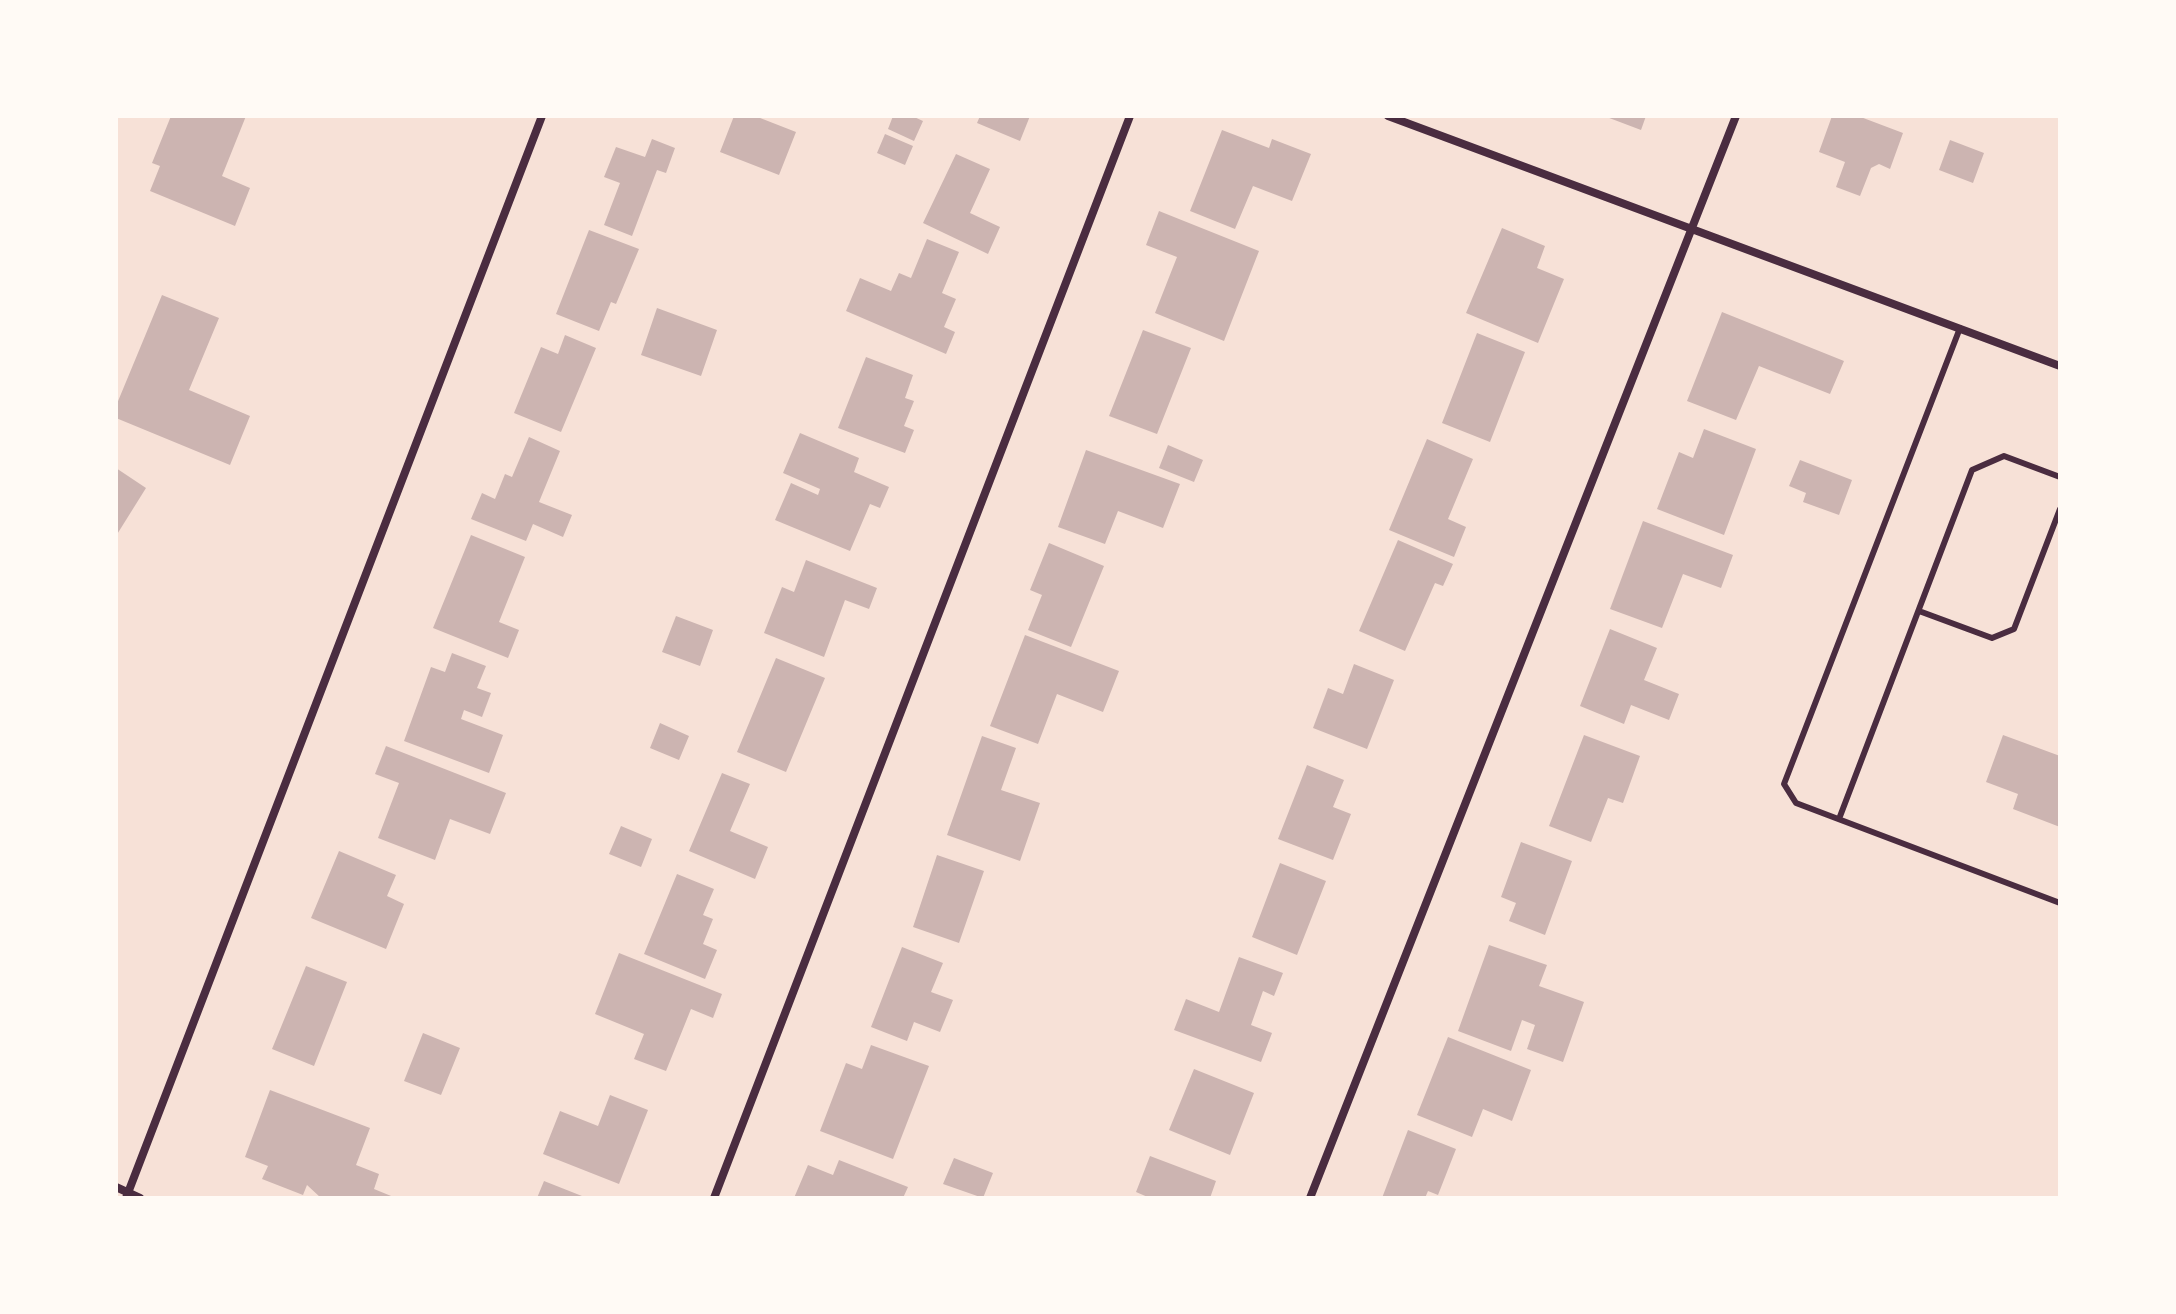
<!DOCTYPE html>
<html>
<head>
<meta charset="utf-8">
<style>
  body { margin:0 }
  #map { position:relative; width:2176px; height:1314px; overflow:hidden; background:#f7e1d7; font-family:"Roboto Serif",serif }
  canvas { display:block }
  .frame { position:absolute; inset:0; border:118px solid #fffaf5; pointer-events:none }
</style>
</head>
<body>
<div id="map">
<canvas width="2176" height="1314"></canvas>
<div class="frame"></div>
</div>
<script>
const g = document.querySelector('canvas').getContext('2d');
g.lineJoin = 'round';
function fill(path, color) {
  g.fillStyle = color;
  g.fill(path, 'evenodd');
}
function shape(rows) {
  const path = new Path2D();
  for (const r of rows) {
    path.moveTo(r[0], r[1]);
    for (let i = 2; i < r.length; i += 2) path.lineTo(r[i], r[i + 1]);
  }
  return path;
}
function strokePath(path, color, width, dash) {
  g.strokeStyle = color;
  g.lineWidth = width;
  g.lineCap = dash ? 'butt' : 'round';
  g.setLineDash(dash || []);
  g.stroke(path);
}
fill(shape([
  [171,116,246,116,222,176,250,188,235,226,150,191,160,166,152,163],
  [734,116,755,116,796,132,779,175,720,152],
  [893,116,912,116,923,121,914,141,888,129],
  [980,116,1030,116,1020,141,977,123],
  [1604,116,1646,116,1641,130],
  [1832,116,1858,116,1903,133,1890,169,1879,164,1871,168,1860,196,1836,187,1845,162,1819,152],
  [1222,130,1269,148,1272,139,1311,154,1292,201,1253,186,1235,229,1190,211],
  [885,134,913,146,905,165,877,153],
  [652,139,675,148,666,173,657,170,632,236,604,225,620,183,604,177,616,147,645,157],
  [1950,140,1984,153,1973,183,1939,170],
  [956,154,990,169,970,213,1000,227,988,254,923,223],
  [1159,211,1259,251,1224,341,1155,313,1177,257,1146,245],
  [1502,228,1545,246,1537,268,1564,279,1538,343,1466,313],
  [589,230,639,249,616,304,611,302,599,331,556,314],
  [927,239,959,252,942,293,956,299,944,327,955,332,946,354,846,311,860,278,891,291,899,273,911,278],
  [162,295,219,318,189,390,250,416,230,465,116,418,116,406],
  [657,308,717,330,701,376,641,355],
  [1722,312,1844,361,1830,394,1759,366,1736,420,1687,401],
  [1143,330,1191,348,1157,434,1109,416],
  [1477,333,1525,352,1490,442,1442,423],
  [565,335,596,348,561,432,514,413,541,347,558,354],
  [866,357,913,375,905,398,914,401,904,426,914,430,905,453,838,428],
  [1704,429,1756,449,1724,535,1657,509,1679,452,1693,458],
  [800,433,859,458,854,472,889,487,880,508,870,504,850,551,775,520,791,483,818,495,820,489,783,473],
  [529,437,560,451,539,502,572,515,563,537,533,524,526,541,471,519,482,493,495,499,505,474,512,477],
  [1427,439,1473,459,1448,519,1466,527,1454,557,1389,530],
  [1168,445,1203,460,1194,482,1159,468],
  [1086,450,1180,484,1163,528,1118,511,1105,544,1058,527],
  [1800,460,1852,480,1839,515,1803,502,1806,493,1789,486],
  [116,468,146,488,116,536],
  [1643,521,1733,555,1721,588,1683,574,1662,628,1610,609],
  [471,535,525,557,499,622,519,630,508,658,433,628],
  [1398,540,1453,564,1443,586,1435,583,1405,651,1359,631],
  [1049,543,1104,566,1071,647,1028,630,1042,595,1030,590],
  [806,560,877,588,869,609,845,600,824,657,764,633,782,587,794,592],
  [676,616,713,630,700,666,662,652],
  [1610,629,1657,648,1644,680,1679,694,1669,720,1631,705,1624,724,1580,706],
  [1025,635,1119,671,1103,712,1057,694,1038,744,990,726],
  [452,653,486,666,477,688,491,693,482,717,464,710,461,719,503,735,489,773,404,741,431,667,445,672],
  [776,658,825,678,786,772,737,752],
  [1354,664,1394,680,1367,749,1313,728,1328,688,1343,694],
  [660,723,689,736,679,760,650,748],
  [1584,735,1640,756,1623,803,1608,798,1591,842,1549,826],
  [2003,735,2060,756,2060,827,2013,809,2018,794,1986,782],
  [982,736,1016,748,1001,790,1040,803,1020,861,947,835],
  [386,746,506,793,490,834,450,819,435,860,378,838,399,783,375,774],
  [1307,765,1344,780,1333,807,1351,814,1333,860,1278,839],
  [722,773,750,784,730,831,768,847,755,879,689,851],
  [621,826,652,839,641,867,609,854],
  [1521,842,1572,861,1545,935,1509,921,1516,903,1501,897],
  [339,851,396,875,387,896,404,904,386,949,311,918],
  [937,855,984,871,959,943,913,927],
  [1280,863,1326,881,1297,955,1252,937],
  [677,874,714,889,703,915,713,919,703,944,717,950,705,979,644,954],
  [1489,945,1547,965,1539,986,1584,1002,1563,1062,1527,1049,1535,1025,1522,1020,1511,1051,1458,1031],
  [902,947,943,963,931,992,953,1000,940,1032,914,1022,907,1041,871,1027],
  [619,953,722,994,713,1018,691,1009,666,1071,634,1059,644,1034,595,1014],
  [1239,957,1283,973,1274,996,1263,991,1251,1025,1272,1033,1261,1062,1174,1030,1186,999,1219,1012],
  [306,966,347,982,314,1066,272,1049],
  [423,1033,460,1048,441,1095,404,1081],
  [1448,1037,1531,1070,1512,1121,1483,1109,1472,1137,1417,1115],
  [871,1045,929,1066,893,1159,820,1131,846,1063,862,1069],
  [1194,1069,1254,1093,1230,1155,1169,1130],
  [270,1090,370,1128,356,1165,379,1174,374,1189,396,1198,321,1198,307,1185,303,1195,262,1179,268,1166,245,1157],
  [610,1095,648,1110,619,1184,543,1154,560,1111,598,1126],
  [1408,1130,1456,1149,1438,1195,1428,1191,1425,1198,1382,1198],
  [1150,1156,1216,1181,1210,1198,1150,1198,1136,1192],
  [954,1158,993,1173,983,1198,943,1184],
  [839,1160,908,1187,903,1198,794,1198,808,1165,833,1175],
  [544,1181,587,1198,537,1198]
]), '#ccb4b1');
strokePath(shape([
  [1960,328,1784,784,1796,803,2060,903],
  [1919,611,1992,638,2014,629,2060,509],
  [1839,819,1972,470,2004,456,2060,477]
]), '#4a2c40', 6);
strokePath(shape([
  [1388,116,2060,366],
  [116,1187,140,1198],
  [126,1198,542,116],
  [714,1198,1130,116],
  [1310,1198,1736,116]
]), '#4a2c40', 8);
</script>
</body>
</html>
